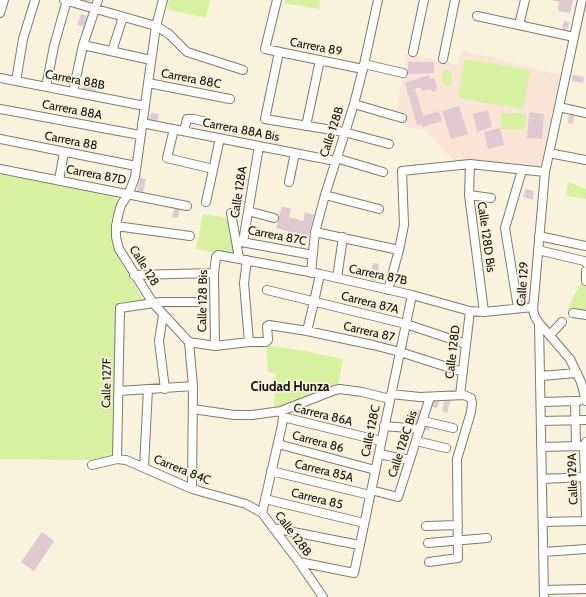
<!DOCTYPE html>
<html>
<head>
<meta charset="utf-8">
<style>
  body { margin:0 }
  canvas { display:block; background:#f9f2dd }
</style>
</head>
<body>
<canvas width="586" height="597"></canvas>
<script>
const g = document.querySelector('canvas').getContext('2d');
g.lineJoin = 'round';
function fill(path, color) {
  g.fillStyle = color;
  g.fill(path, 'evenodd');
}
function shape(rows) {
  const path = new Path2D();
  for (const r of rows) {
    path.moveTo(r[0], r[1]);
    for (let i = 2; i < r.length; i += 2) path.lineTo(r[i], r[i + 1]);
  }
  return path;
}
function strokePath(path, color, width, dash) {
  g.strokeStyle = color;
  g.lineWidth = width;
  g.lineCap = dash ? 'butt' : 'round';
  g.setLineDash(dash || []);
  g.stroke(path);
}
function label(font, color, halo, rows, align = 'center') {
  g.font = font + ' Cabin,sans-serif';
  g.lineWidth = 3.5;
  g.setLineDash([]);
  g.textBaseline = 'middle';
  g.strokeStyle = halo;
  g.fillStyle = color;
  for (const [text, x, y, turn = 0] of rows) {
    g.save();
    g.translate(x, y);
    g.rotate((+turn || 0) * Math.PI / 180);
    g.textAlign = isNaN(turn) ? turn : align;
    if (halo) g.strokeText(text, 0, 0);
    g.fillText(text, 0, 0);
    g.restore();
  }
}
fill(shape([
  [462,50,560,75,541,166,454,160,425,130,405,127,405,114,396,113,406,54,458,65]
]), '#f9e4d5');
fill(shape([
  [169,0,210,0,206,18,167,9],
  [285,0,320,0,319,9,284,3],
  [465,59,530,70,523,109,458,98],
  [446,70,451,72,452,82,450,85,447,86,443,84,442,74],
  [502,113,526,114,525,129,501,129],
  [0,174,118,196,111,223,115,245,125,269,143,300,119,302,119,455,90,460,0,459],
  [568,182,586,189,586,199,566,196],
  [203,214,231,219,236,257,196,249],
  [580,284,586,285,586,312,568,309],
  [266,345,305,351,343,359,338,386,281,407,274,406,276,373,268,372]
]), '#d6f1a0');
fill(shape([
  [77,0,90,0,88,4],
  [552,0,573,0,570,13,558,11,559,2],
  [81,14,87,16,84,26,77,25],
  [564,21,569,22,568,28,565,30,562,30],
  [408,62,434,62,434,73,408,74],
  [429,75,430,79,434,78,437,87,436,91,433,92,430,89,422,91,421,87,415,89,423,116,439,111,442,121,422,127,422,124,417,125,405,83],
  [573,75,584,77,583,83,572,81],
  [84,82,97,84,96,91,83,89],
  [459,106,468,134,451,139,442,111],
  [488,110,492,127,477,132,473,114],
  [529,112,544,114,542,139,527,138],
  [151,113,159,114,157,122,149,120],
  [569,114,574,115,573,124,568,123],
  [500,128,504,145,488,149,484,132],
  [140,178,146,179,143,192,137,191],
  [526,189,534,191,533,200,523,197],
  [175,206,180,207,178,218,172,217],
  [282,206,291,209,289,217,303,221,305,212,314,215,308,237,276,228],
  [373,263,379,264,376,281,369,279],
  [451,398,447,413,442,411,445,399],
  [433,399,440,399,437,408,431,406],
  [412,409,423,411,418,424,409,424],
  [424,424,430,426,429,431,423,429],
  [42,532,54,541,34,571,21,562]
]), '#e0c9d1');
const minor = shape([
  [64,0,156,26,169,34,187,52,243,70],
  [163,0,156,26,135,177,129,193,121,205,118,216,116,226,116,237,119,249,153,303,189,342,193,386,192,489],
  [277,0,265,49,363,69],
  [582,0,545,172,533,310,535,317,539,323,570,359,581,382,586,401],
  [0,13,4,0],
  [477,16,574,37],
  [519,25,525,0],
  [83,45,151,60],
  [112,51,123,17],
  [279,52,265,119,344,132,389,144],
  [413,52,424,0],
  [443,59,455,0],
  [364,64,403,73],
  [0,78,145,106],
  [16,81,23,39,35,0],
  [148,83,230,99],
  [46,87,54,46,67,0],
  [73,92,83,45,98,0],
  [354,104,402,118],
  [559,107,586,113],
  [0,109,140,135],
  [142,123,335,161],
  [306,126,320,60],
  [174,129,167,158,213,169],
  [184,131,187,119,194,119,206,122],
  [0,139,136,166],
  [549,153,586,160],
  [336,158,383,172],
  [470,164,469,195,484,312],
  [0,169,187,206],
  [59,180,64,152],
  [289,182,295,153],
  [325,195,379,209],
  [469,195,491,198],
  [206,202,220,138],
  [248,211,274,218],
  [231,213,239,258],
  [116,226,190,236],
  [315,232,399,250],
  [539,236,586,246],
  [236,241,313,255],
  [243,242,259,146],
  [538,250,584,261,586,263],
  [247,260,244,283,249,342],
  [586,271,586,281],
  [311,273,315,232,325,195,354,104,363,69,378,0],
  [134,275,214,273],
  [337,278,343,237],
  [267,290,406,324,466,344],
  [388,290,399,250,404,225,402,171,470,164,545,172],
  [518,308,505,228,522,170],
  [573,313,586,315],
  [163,315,159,341,165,389],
  [539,323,544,597],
  [307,331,314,302,320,274],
  [550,335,562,322],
  [189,342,215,346,249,342,266,342,268,340,267,326,269,325,307,331,373,345,400,352,463,372],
  [215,346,214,273,216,257,218,255,320,274,412,295,470,311,484,312,533,307],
  [540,376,577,373],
  [119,391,193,386],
  [391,394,420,397,464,395,471,398,472,403,471,412,457,459,458,558,429,562],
  [460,395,470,311],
  [575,401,576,446],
  [541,402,579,401],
  [193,409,234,415,252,415,281,411,335,390,340,389,362,392,390,399],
  [281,411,283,417,282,425,262,513,299,562,323,597],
  [283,417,381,441],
  [423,421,453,428],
  [541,421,586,420],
  [384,426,420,429],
  [416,441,446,448],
  [586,442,584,446,586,516],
  [278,444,375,470],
  [541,447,581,446],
  [379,454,410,460],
  [117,459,120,308,161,302,198,302],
  [92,465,117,459,126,460,192,489,246,504,262,513],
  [144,467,148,389],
  [271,471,370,495],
  [542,479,586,477],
  [371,490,398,497,430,397],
  [265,499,364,523],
  [543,522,586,521],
  [426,526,458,525],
  [273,528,359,545],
  [428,543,487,538],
  [543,552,586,549],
  [299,562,354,573,412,295],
  [544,590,586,589]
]);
strokePath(minor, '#827b69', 10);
strokePath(minor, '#fff', 8);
label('12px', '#121009', '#f9f2dd', [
  ["Carrera 89",316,47,11],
  ["Carrera 88C",191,79,11],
  ["Carrera 88B",75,80,11],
  ["Carrera 88A",72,110,11],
  ["Carrera 88A Bis",241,130,11],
  ["Calle 128B",332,132,-72],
  ["Carrera 88",71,141,11],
  ["Carrera 87D",96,175,11],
  ["Calle 128A",239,192,-81],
  ["Carrera 87C",277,236,11],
  ["Calle 128D Bis",486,237,82],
  ["Calle 128",144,266,58],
  ["Carrera 87B",378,275,12],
  ["Calle 129",523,284,-86],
  ["Calle 128 Bis",203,301,-89],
  ["Carrera 87A",370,303,14],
  ["Carrera 87",369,332,13],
  ["Calle 128D",453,352,-83],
  ["Calle 127F",107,383,-89],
  ["Carrera 86A",323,415,14],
  ["Calle 128C",371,431,-78],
  ["Carrera 86",318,442,15],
  ["Calle 128C Bis",403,444,-72],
  ["Carrera 84C",182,470,22],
  ["Carrera 85A",324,471,14],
  ["Calle 129A",573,479,-92],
  ["Carrera 85",317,499,14],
  ["Calle 128B",293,534,53]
]);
label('bold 13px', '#121009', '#f9f2dd', [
  ["Ciudad Hunza",290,387]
]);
</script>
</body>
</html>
